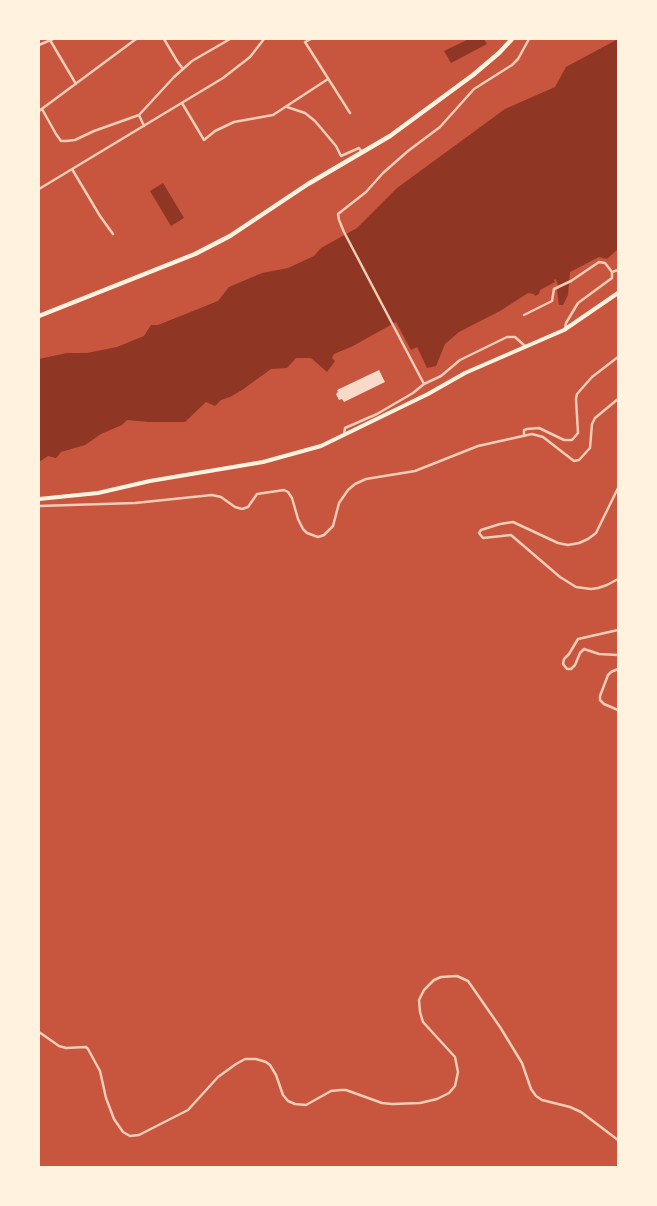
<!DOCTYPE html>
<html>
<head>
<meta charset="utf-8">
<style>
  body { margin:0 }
  #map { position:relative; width:657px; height:1206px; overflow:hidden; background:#c8553d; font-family:"Libre Baskerville",serif }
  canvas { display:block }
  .frame { position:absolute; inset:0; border:40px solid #fff3e0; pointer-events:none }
</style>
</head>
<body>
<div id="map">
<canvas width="657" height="1206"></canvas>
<div class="frame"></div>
</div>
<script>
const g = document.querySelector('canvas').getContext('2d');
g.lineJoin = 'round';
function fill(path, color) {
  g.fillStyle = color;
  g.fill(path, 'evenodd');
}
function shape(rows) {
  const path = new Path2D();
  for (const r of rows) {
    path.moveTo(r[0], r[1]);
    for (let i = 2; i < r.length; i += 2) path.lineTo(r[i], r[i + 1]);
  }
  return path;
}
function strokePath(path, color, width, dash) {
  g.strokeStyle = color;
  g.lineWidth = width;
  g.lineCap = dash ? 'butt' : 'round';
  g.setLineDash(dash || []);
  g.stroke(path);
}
fill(shape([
  [469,39,484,39,487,44,451,63,444,51],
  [618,39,618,249,607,259,599,257,570,272,568,295,563,305,559,305,557,290,559,289,556,279,554,280,555,282,540,290,539,294,535,296,534,294,528,293,500,311,459,332,445,344,436,366,427,368,417,347,411,350,396,322,353,346,334,354,332,358,335,361,327,372,311,358,296,358,287,368,271,369,242,390,230,397,221,400,215,406,206,402,185,422,148,422,127,420,122,425,101,434,85,445,61,452,56,458,48,456,39,462,39,359,67,353,87,353,117,347,144,336,151,325,158,325,218,301,229,287,262,273,288,268,314,256,321,248,357,228,397,188,505,109,555,87,566,67],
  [163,183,184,218,171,226,150,191]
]), '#8f3625');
fill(shape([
  [379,370,385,382,344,402,342,399,339,400,336,394,338,392,337,390]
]), '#f7dbc8');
strokePath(shape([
  [164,39,177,61,183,69],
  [311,39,305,42,350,113],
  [50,40,76,84],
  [39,45,53,39],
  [182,103,204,140,215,131,234,122,273,115,328,79],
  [287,107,305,113,315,121,336,146,341,156,359,148,362,152],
  [42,109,56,134,61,141,66,141,75,140,94,131,139,115],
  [39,111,136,39],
  [144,126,139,115,174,77,192,61,230,39],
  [72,169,100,216,113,234],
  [39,189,223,78,250,57,264,39],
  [612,272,618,270],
  [524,315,552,301,554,289,571,281,599,262,605,263,612,272,612,278,578,303,566,323,565,329],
  [424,384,441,376,460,360,507,337,515,337,525,346],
  [344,435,345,428,377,414,413,393,424,384,344,232,339,220,338,214,366,192,383,173,408,151,440,127,474,89,512,65,518,59,529,39],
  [524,436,524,430,527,429,539,428,564,440,572,440,578,433,576,399,577,394,592,377,618,357],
  [618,488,596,533,588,539,579,543,568,545,558,543,513,522,500,524,481,530,479,533,483,538,511,535,560,577,576,587,591,589,598,588,607,585,618,579],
  [39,506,135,503,212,495,221,497,235,507,242,509,248,507,257,494,284,490,288,492,292,498,298,519,303,529,307,533,318,537,324,535,333,526,339,503,348,490,355,484,366,479,415,471,478,446,532,434,543,437,574,461,579,460,590,448,592,424,595,418,618,399],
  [618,630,578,639,569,654,564,659,563,664,567,669,571,669,575,665,580,653,584,649,599,654,618,655],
  [618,669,611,672,608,675,600,696,600,700,604,704,618,710],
  [39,1032,59,1046,66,1048,86,1047,88,1049,100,1071,106,1098,114,1119,123,1132,130,1136,139,1135,188,1110,218,1077,236,1064,245,1059,256,1059,266,1062,270,1065,276,1075,283,1095,288,1101,295,1104,306,1105,331,1091,340,1090,346,1090,382,1103,392,1104,420,1103,437,1099,449,1093,455,1086,458,1072,455,1057,423,1022,420,1012,419,1000,424,990,434,980,441,977,457,976,468,981,500,1027,522,1063,531,1089,536,1096,542,1100,570,1107,581,1112,618,1140]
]), '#f1ccb7', 2.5);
strokePath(shape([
  [39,499,98,493,150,481,263,462,321,446,428,394,465,373,564,330,618,293]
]), '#fff3e0', 4);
strokePath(shape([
  [39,316,195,254,230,236,308,184,390,136,473,75,499,53,512,39]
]), '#fff3e0', 4.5);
</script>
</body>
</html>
